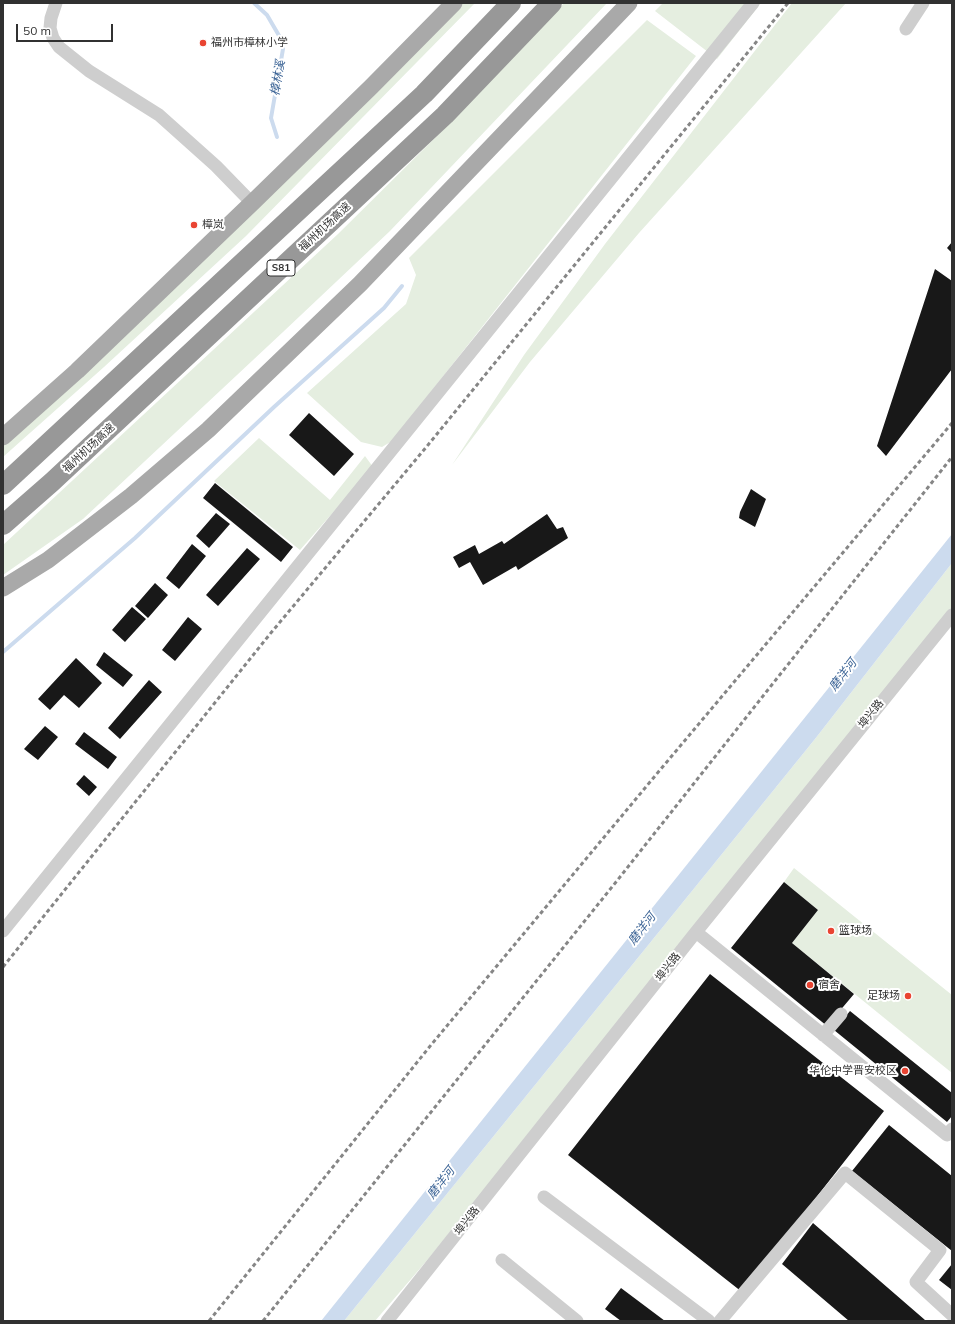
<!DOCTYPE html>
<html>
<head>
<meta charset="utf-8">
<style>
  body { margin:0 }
  #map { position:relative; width:955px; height:1324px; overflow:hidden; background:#fff; font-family:Mulish,sans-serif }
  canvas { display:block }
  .frame { position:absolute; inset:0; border:4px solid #313131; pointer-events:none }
  .scale { position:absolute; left:16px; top:24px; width:97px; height:18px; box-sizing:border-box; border:2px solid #313131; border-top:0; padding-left:5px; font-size:12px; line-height:14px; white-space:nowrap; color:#313131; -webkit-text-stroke:3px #fff; paint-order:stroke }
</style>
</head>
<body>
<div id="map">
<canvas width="955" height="1324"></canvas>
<div class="frame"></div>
<div class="scale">50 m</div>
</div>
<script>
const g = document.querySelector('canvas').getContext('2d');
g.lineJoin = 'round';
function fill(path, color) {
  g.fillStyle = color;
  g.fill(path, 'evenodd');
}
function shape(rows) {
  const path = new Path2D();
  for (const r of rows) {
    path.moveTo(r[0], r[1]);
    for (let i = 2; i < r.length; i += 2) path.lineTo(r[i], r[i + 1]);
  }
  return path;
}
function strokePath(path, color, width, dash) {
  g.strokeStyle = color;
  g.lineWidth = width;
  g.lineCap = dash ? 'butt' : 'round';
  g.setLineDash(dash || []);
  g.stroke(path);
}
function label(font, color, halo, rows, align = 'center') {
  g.font = font + ' Mulish,"Noto Sans SC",sans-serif';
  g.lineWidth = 4;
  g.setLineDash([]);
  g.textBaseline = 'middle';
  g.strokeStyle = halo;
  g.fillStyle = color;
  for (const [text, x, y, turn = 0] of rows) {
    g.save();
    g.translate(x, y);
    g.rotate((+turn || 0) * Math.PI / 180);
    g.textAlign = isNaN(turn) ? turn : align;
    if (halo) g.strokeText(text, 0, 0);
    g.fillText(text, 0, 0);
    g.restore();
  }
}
fill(shape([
  [462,3,475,3,246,236,104,367,3,457,3,446,97,360],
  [564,3,607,3,390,231,283,332,83,519,3,575,3,545,338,234,442,131],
  [663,3,761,3,717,59,655,11],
  [792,3,846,3,639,233,530,362,452,465,524,355,605,244],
  [647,20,696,56,392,441,382,447,361,442,307,393,406,304,416,275,409,258],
  [259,438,330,500,365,456,373,467,300,550,214,481],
  [952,563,952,609,429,1258,375,1321,344,1321,815,739],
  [794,868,952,995,952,1073,792,943,818,910,784,882]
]), '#e5eee0');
fill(shape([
  [952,534,952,563,815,739,344,1321,321,1321]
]), '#ccdbee');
strokePath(shape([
  [254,3,267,15,281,39,283,49,271,118,277,137],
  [3,652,135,538,274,407,384,308,402,286]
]), '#ccdbee', 4);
fill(shape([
  [952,242,952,253,947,248],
  [935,269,952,281,952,369,886,456,877,446],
  [309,413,354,454,334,476,289,435],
  [215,483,293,547,281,562,203,498],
  [751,489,766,499,755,527,739,518,740,512],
  [216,513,230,524,209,548,196,536],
  [547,514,557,529,563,527,568,538,518,570,516,566,483,585,470,562,459,568,453,557,475,545,479,554,502,541,504,544],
  [192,544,206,556,179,589,166,578],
  [247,548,260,559,218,606,206,595],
  [155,583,168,595,148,618,135,606],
  [132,607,146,619,125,642,112,630],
  [188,617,202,629,175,661,162,650],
  [104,652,133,675,123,687,96,665],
  [76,658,102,683,79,708,64,695,50,710,38,699],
  [149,680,162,692,120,739,108,728],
  [45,726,58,737,38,760,24,749],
  [84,732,117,757,108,769,75,744],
  [84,775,97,787,89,796,76,784],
  [784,882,818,910,792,943,854,994,827,1026,731,948],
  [710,974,884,1111,742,1292,568,1155],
  [850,1011,952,1093,952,1116,947,1122,834,1030],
  [889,1125,952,1176,952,1251,852,1171],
  [813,1223,925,1320,925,1321,849,1321,782,1264],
  [952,1264,952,1290,939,1280],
  [621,1288,665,1321,621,1321,605,1309]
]), '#181818');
strokePath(shape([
  [56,3,51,18,50,28,53,38,59,47,89,71,159,115,216,166,252,203],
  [906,29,923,3],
  [3,931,753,3],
  [696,932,947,1135,952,1129],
  [823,1035,841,1014],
  [544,1197,709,1321],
  [502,1260,577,1321],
  [387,1321,696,932,952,615],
  [720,1321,845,1173,940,1250,916,1282,952,1315]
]), '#cecece', 13);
strokePath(shape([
  [3,437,77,371,252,203,371,87,454,3],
  [3,588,48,560,131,496,208,430,360,284,629,3]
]), '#a9a9a9', 17);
strokePath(shape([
  [3,485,424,94,511,3],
  [3,525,52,482,445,115,552,3]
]), '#989898', 20);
strokePath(shape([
  [3,967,270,634,428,445,788,3],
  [209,1321,431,1045,660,770,952,423],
  [263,1321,616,882,952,457]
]), '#868686', 3, [4, 3]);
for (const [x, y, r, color] of [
  [203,43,4,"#e94432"],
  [194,225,4,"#e94432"],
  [831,931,4,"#e94432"],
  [810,985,4,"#e94432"],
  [908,996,4,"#e94432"],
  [905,1071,4,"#e94432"]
]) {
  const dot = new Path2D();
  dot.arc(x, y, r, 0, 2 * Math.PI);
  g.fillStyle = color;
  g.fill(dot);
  strokePath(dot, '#fff', 1.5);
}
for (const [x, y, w] of [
  [281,268,28]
]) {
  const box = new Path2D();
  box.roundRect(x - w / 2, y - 8, w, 16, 3);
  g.fillStyle = '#fff';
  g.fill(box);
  strokePath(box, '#313131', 1);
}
label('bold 10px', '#313131', null, [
  ["S81",281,268]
]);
label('11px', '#313131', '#fff', [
  ["福州市樟林小学",211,43],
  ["樟岚",202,225],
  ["篮球场",839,931],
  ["宿舍",818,985],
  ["足球场",900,996,"right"],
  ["华伦中学晋安校区",897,1071,"right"]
], 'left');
label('11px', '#313131', '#fff', [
  ["福州机场高速",325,227,-43],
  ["福州机场高速",89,448,-43],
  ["埠兴路",871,714,-51],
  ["埠兴路",668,967,-52],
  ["埠兴路",467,1221,-52]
]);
label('italic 12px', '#3c6496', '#fff', [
  ["樟林溪",278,78,-80],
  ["磨洋河",843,675,-52],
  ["磨洋河",642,929,-52],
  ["磨洋河",441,1183,-52]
]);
</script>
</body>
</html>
